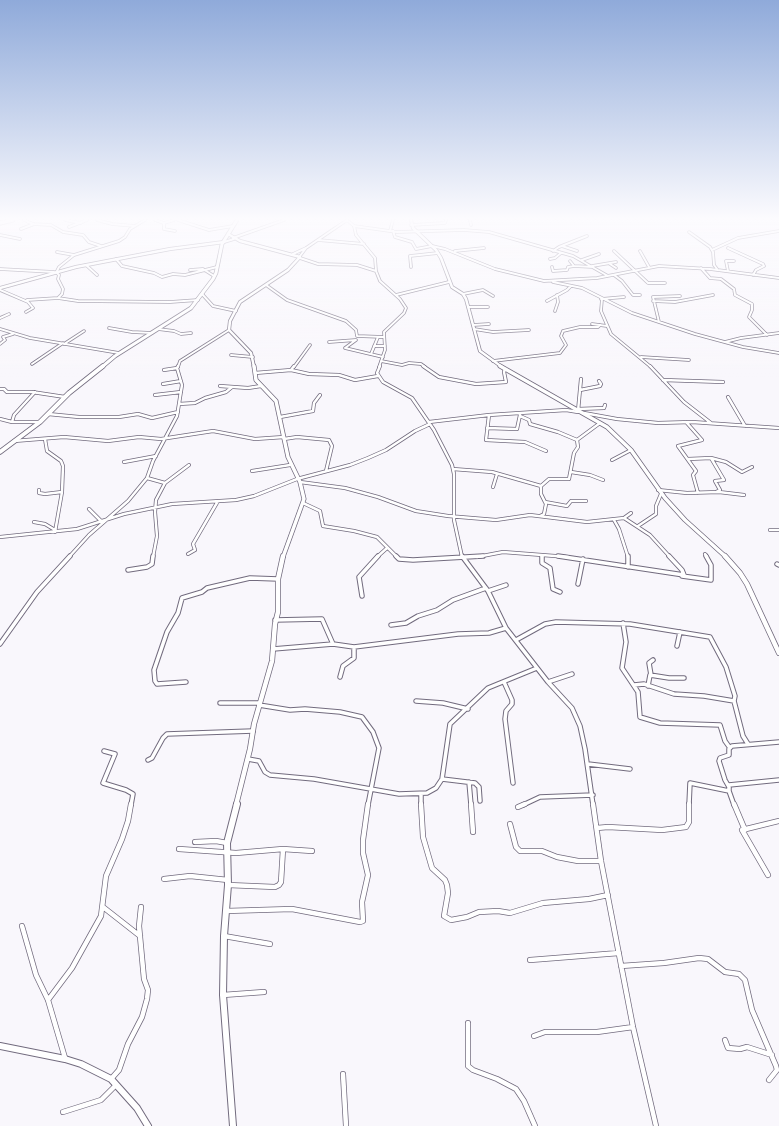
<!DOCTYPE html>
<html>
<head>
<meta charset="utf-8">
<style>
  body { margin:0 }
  canvas { display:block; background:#f9f7fc }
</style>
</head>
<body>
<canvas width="779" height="1126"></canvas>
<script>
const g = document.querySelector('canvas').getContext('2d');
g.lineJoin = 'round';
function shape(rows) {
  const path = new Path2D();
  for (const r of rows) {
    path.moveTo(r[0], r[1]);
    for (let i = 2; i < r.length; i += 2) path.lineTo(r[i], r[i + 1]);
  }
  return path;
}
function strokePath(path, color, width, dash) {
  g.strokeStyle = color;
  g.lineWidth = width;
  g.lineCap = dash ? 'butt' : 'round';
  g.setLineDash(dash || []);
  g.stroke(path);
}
const minorFar3 = shape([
  [24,220,33,224,51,225,63,232,83,235,89,242,101,246],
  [65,220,81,223],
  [97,220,112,224,135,226],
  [155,220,164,223,174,220],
  [178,220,209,230,233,226],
  [347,220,354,226,356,235,375,258,376,271,380,281,400,299,406,308,404,313,384,332,385,350,379,367],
  [470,220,471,225],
  [164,223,164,229,175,231],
  [411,225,445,223,446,220],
  [354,226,397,232,464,230,489,232,573,256,608,276],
  [69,227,87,220],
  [21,229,34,224],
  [390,231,393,220],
  [393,231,395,237,412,242,416,249,432,246,445,249,495,269,544,281,597,278,659,266,710,269,779,278],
  [689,232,710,247,713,252,714,265,717,269],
  [0,235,20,239],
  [233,238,284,220],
  [318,240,364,244],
  [224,242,234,239],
  [562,246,577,251],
  [728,248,763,264,764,266,756,270,753,275],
  [712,250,738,238,779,231],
  [455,251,484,248],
  [553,251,559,247,587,236],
  [614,251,648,283,665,283],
  [640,251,649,267],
  [57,252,74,255],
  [293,254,306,248,347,220],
  [300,256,306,248],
  [300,258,318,264,357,265,376,271],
  [116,259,122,266,154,273,162,277,173,274,185,275,217,267],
  [550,259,555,258,561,253],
  [582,260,599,254],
  [610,264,616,268],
  [86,265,97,275],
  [574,266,593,267],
  [592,266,616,262],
  [411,267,410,256,438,253],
  [552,267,553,271,567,270,568,267,574,266,570,261],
  [701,268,710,278,721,279,734,289,735,295,752,304,752,310,749,317,767,335],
  [0,269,54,272],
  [190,270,203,269,214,276],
  [57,271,59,267,74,255,119,241,125,237,130,229,145,220],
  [728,271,726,261,734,261],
  [56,272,59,275,58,279,63,289,62,294,58,298],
  [614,275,622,281,633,295,640,295],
  [553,282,582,288,632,313,695,334,743,347,779,353],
  [266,285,287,300,346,321,356,330,357,336,384,337],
  [0,290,28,302,33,308,26,312],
  [202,294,213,306,236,311],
  [463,294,483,290,493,296],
  [396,295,449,282],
  [601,299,624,297],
  [602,299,601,311,611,334,651,367],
  [27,300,58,298,78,301,170,302,198,300],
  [547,301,567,290,571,286],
  [653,301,675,302,713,295],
  [469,307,488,307],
  [555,311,558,302,557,295],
  [0,318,9,314],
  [659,322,653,297,680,296],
  [592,324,607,326],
  [473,325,489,324],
  [109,328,132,332,152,333],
  [0,329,30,338,119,353],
  [158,329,174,331,181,334,191,333],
  [474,329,493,332,529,330],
  [329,342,356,340],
  [725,342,741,338,779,333],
  [0,344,5,340,3,337,13,334],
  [64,344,84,331],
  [374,346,385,346],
  [345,348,383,357],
  [345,348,356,340],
  [371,354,378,337],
  [231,355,253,357],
  [641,357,689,360],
  [381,361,402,365,409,363,421,364,425,367],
  [493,361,560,353,566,345,561,336,563,331,580,327,598,327,600,325],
  [32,364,63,343],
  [178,367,180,361,229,330],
  [294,367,310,345]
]);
const minorFar2 = shape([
  [380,366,377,373,383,382,412,398,434,430,452,465,454,474,454,520,462,557],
  [423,366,439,377,476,384,506,382,504,372,505,369],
  [650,366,684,402,711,423],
  [164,370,177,368],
  [291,370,294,366],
  [255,373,291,370,309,374,339,375,355,380,378,376],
  [663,380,723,382],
  [163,384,181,381],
  [220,386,248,388,261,386],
  [0,389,4,389,7,392,32,392,65,397],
  [580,390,600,386,601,384,599,381],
  [155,395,181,392],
  [728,397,745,426],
  [179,404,195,403,205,398,226,392,232,387],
  [578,409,604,408,605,405],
  [578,411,581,379],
  [584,413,617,419,658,423,692,422,779,428],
  [48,414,79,417,119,417,138,414,152,418,178,412],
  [489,415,486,440,525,442,546,451],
  [520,416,529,420,530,424,558,432,577,440],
  [280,417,313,411,314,403,320,395],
  [0,419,12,422,40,422],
  [12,422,14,415,35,392],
  [429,422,489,415,566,410,578,412],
  [686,422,702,440,678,446,696,471,693,475,698,493],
  [487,428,517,429,520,415],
  [45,439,47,451,61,461,63,466,62,492,55,532],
  [284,439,297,437,329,440,332,446,326,471],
  [14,441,64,437,108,441,139,437,161,439,213,431,255,439,284,437],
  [688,459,711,458],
  [612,460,631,450],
  [124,462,156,456],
  [453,469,492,472,541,486],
  [252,471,290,465],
  [571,472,590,475,603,480],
  [147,478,165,483],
  [300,482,345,488,378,497,416,511,448,516,496,520,530,515,587,522,624,518,631,513],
  [493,487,497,474],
  [39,490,39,493,45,494,62,492],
  [658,490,687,493,719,492,744,495],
  [716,492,720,490,715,481,724,480,711,458,726,462,742,472,752,467],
  [545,502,567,506,571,501,586,501],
  [303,503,320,511,323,526,354,531,377,537,397,557],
  [89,509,102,522],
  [540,516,544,514,546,504,541,494,541,486,549,479,569,479,574,453,578,447,577,440,600,423],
  [624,518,650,535,670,557],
  [614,520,619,529,628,557],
  [34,522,45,524,55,530],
  [638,526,656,514,656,506,661,494],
  [770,530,779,530],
  [0,537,77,529,124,514,172,504,236,500,254,496,297,479,350,465,368,458,386,450,415,431,430,424],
  [188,554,195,550,193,544,218,501],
  [705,554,707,557],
  [542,555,542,557],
  [69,557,89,535,128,501,147,478,153,461,177,416,182,385,177,368,178,366],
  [153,557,157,536,155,512,156,500,165,483,189,465],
  [377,557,387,548],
  [477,557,503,552,568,557]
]);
const minorFar1 = shape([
  [396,556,399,559,413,560,483,556],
  [462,556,488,591,506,628,548,682,572,708,580,726,585,749,593,805],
  [542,556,542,563,550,568,553,589,560,592],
  [558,556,684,575,682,570,669,556],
  [777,564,779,565],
  [628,567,628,556],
  [128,570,147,567,152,564,153,556],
  [682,576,711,580,711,565,706,556],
  [578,584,583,559],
  [488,591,506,585],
  [362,596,359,577,378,556],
  [275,620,322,619,333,644,354,647,458,634,489,633,506,628],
  [623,623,626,642,622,668,638,692,640,717,660,723,720,725,725,741,730,748],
  [391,625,406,623,418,616,437,610,453,600,486,588],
  [516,640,545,624,556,622,630,624,710,637,726,667,735,696,734,701],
  [0,644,37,592,70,556],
  [677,646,680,632],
  [273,649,333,644],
  [651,675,649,663,653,660],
  [340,677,343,666,354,658,354,647],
  [186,682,157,684,155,681,154,670,167,632,178,613,182,598,202,592,207,588,250,578,278,579],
  [504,682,512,700,512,704,506,711,505,719,513,783],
  [548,682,572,674],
  [634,685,644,684,674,694,704,696,734,701,743,736,748,744],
  [648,686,650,675,669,678,684,678],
  [416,701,443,703,468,709],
  [220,703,260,703],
  [259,705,290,710,305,709,340,712,362,717,373,732,379,748,368,805],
  [104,751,115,754,103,783,126,790,133,794,131,805],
  [248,759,259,761,265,772,270,775,314,779,399,794,427,793,436,788,442,779,450,724,488,688,537,668],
  [148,760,152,758,163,738,167,734,253,731],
  [588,764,630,769],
  [442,779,475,783,479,787,480,801],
  [469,782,471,805],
  [729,787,725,780,719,761,720,758,729,755,729,749,732,746,779,742],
  [421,794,421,805],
  [523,805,540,797,593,795],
  [689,805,690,783,729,791],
  [734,805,729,791,729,785,779,780]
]);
const minor = shape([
  [421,804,423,837,432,868,445,880,447,885,448,893,444,916,451,920,467,917,479,912,498,911,510,913,543,903,589,899,608,895],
  [471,804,473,832],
  [593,804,601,861,633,1027,656,1126],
  [734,804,745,830],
  [518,807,525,804],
  [510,824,516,847,520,851,542,851,557,857,578,861,601,861],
  [597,828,608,827,662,830,686,827,689,822,689,804],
  [195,842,216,841,227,843],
  [179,849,236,853,283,849,312,851],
  [768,875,742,830,779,821],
  [164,879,190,876,228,880],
  [228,885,275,887,279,885,281,882,283,849],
  [103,907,140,936],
  [226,911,292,909,360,922,363,921,362,902,368,875,363,853,363,840,368,804],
  [22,926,36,975,48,1000,65,1058],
  [224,936,270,944],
  [530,960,619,953],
  [621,966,664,963,699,958,708,959,725,972,739,974,745,980,752,1010,776,1066,777,1070,769,1080],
  [223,995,264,992],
  [48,1000,72,968,101,916,106,876,122,839,128,821,131,804],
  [468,1023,468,1066,473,1070,497,1079,516,1089,524,1101,535,1126],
  [534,1036,545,1032,597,1032,633,1027],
  [725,1040,728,1048,740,1049,747,1047,772,1055],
  [343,1074,346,1126],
  [111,1079,119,1070,128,1044,142,1017,147,999,148,990,144,979,139,926,141,907],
  [63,1112,101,1100,116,1085]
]);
const tertiaryFar3 = shape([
  [411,220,413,228,436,250,441,258,452,287,463,294,466,299,480,351,502,367],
  [228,234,240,241,300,257,288,270,240,302,230,321,229,330,251,353,254,367],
  [0,288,76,267,170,249,224,242]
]);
const tertiaryFar2 = shape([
  [254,366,256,380,276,401,288,457,300,482,304,499,283,557],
  [500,366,607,427,631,450,665,498,685,520,726,557]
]);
const tertiaryFar1 = shape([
  [725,556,740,573,747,584,779,653],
  [236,805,250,749,254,724,272,661,275,624,278,612,278,579,283,556]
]);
const tertiary = shape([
  [233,1126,223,995,224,936,228,885,227,843,237,804]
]);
const secondaryFar2 = shape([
  [102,367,115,356,191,308,213,279,216,273,222,244,237,220]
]);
const secondaryFar1 = shape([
  [0,452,40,422,69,393,103,366]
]);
const secondary = shape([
  [0,1046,65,1059,81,1064,111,1079,137,1108,148,1126]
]);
const primary = shape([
  [0,223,13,220]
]);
strokePath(minorFar3, '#726b7e', 3.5);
strokePath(minorFar2, '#726b7e', 4);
strokePath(minorFar1, '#726b7e', 5.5);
strokePath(minor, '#726b7e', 6);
strokePath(tertiaryFar3, '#726b7e', 4);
strokePath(tertiaryFar2, '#726b7e', 5);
strokePath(tertiaryFar1, '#726b7e', 6);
strokePath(tertiary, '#726b7e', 8);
strokePath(secondaryFar2, '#726b7e', 4.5);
strokePath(secondaryFar1, '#726b7e', 5.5);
strokePath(secondary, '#726b7e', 8);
strokePath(primary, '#726b7e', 5);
strokePath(minorFar3, '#fff', 2);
strokePath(minorFar2, '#fff', 2.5);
strokePath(minorFar1, '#fff', 3.5);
strokePath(minor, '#fff', 4.5);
strokePath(tertiaryFar3, '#fff', 2.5);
strokePath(tertiaryFar2, '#fff', 3.5);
strokePath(tertiaryFar1, '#fff', 4.5);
strokePath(tertiary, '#fff', 6);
strokePath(secondaryFar2, '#fff', 3);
strokePath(secondaryFar1, '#fff', 4);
strokePath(secondary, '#fff', 6);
strokePath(primary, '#fff', 3.5);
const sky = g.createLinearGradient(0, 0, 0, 377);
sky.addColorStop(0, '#8faada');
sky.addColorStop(0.58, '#fcfbfe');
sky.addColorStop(1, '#fcfbfe00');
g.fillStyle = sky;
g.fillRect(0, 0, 779, 377);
</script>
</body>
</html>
